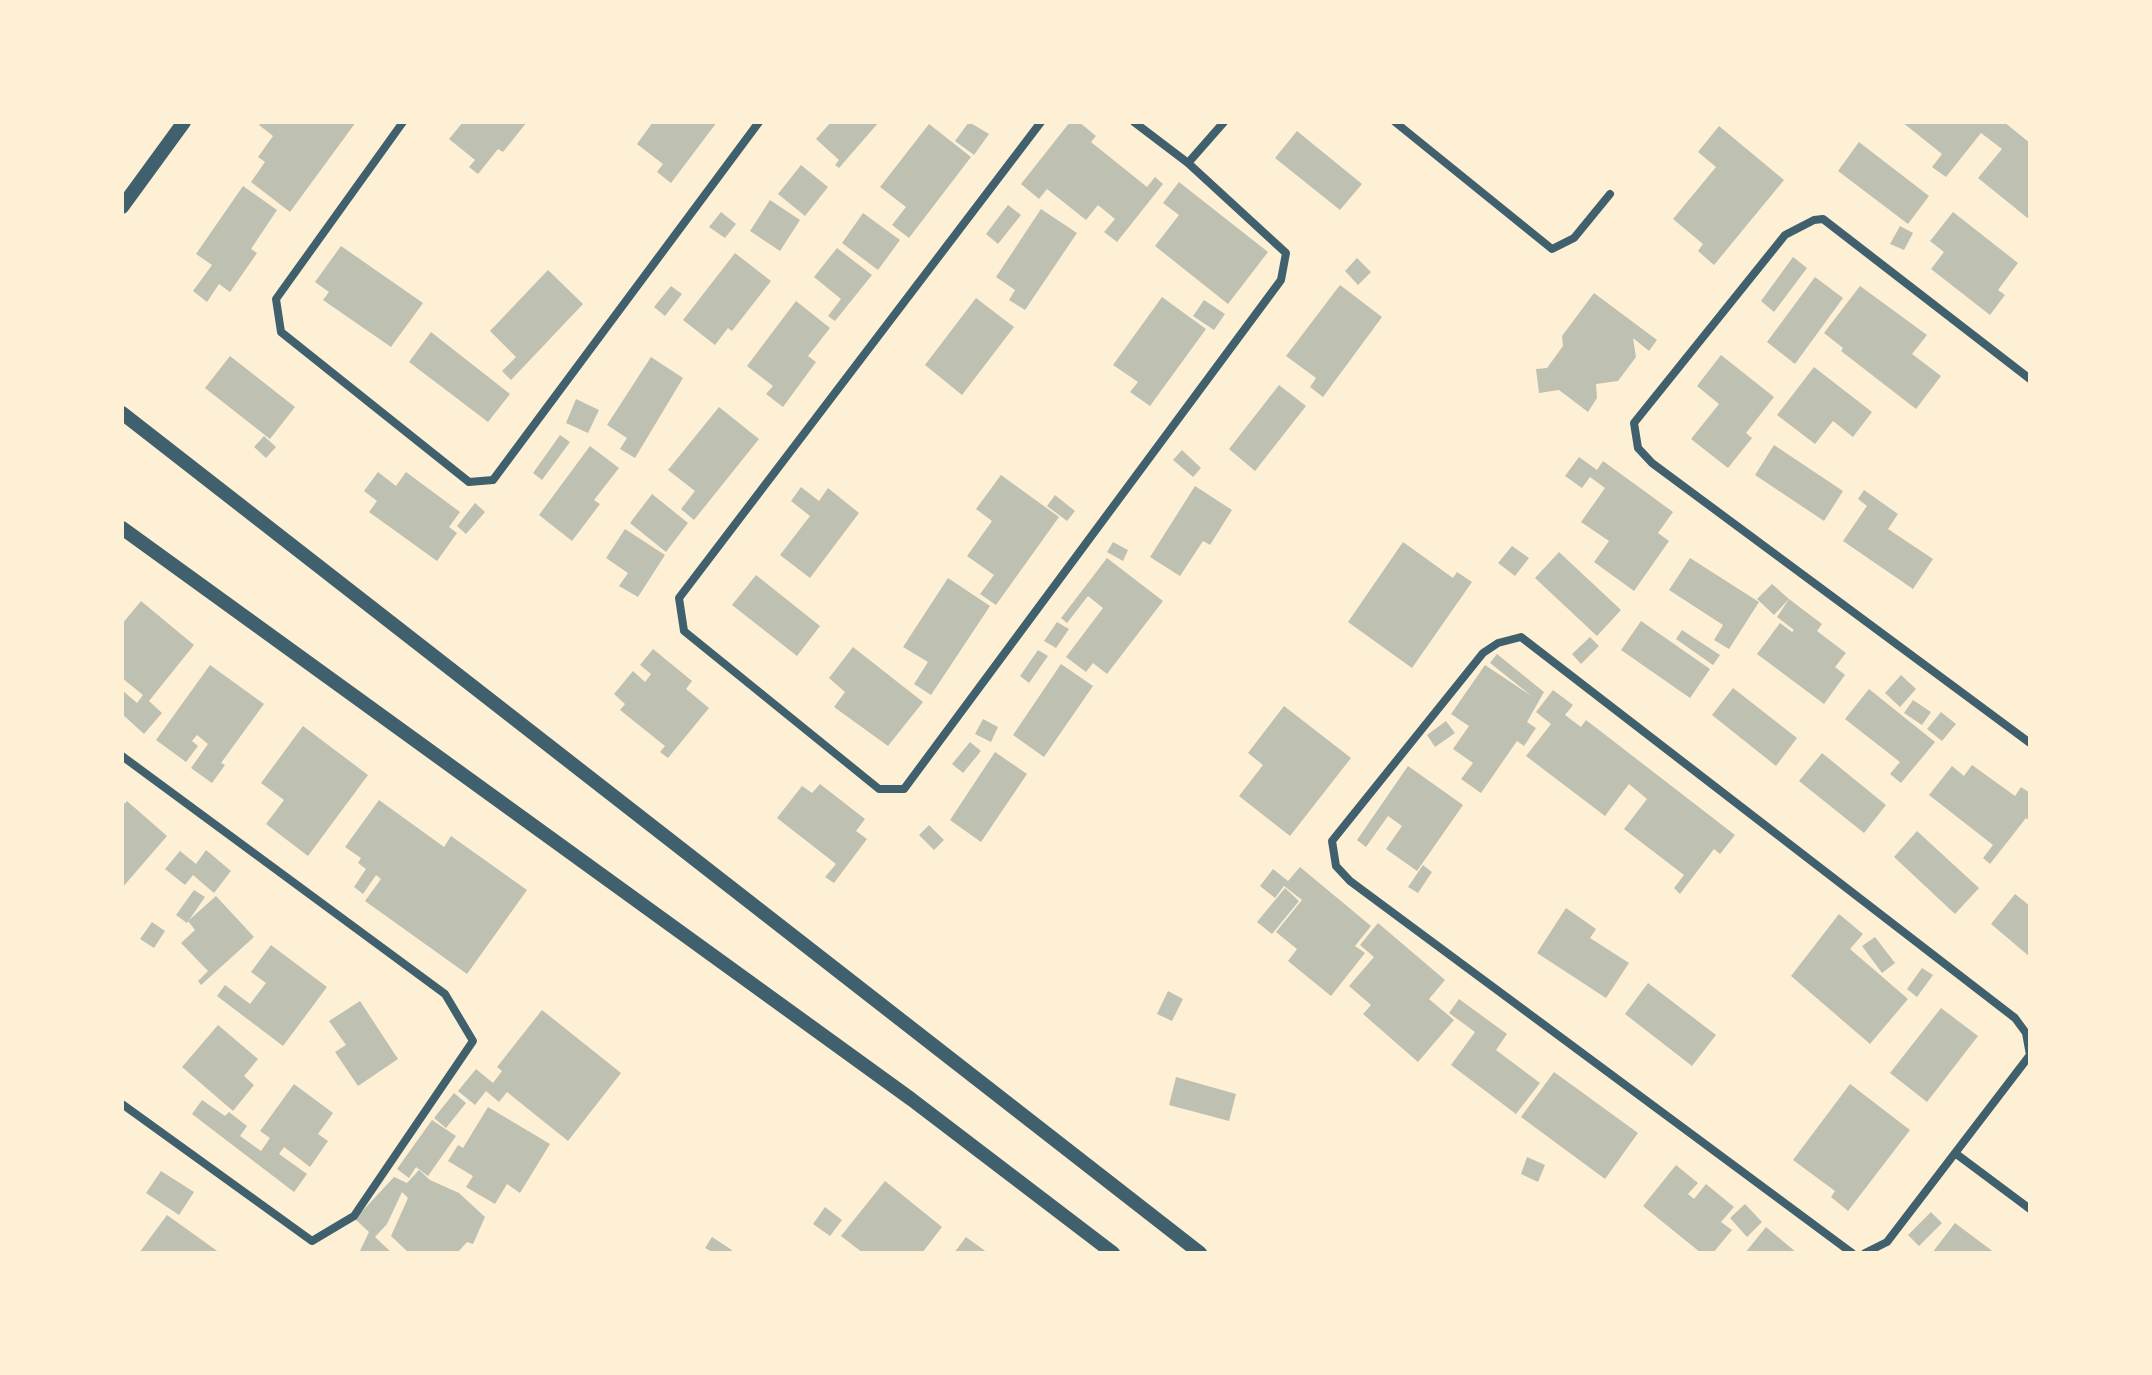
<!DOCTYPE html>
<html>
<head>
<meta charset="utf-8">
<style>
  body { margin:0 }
  #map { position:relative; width:2152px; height:1375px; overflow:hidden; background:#fdf0d5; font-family:"Space Grotesk",sans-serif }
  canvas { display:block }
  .frame { position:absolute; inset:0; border:124px solid #fdf0d5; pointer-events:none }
</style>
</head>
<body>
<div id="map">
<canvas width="2152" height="1375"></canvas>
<div class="frame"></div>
</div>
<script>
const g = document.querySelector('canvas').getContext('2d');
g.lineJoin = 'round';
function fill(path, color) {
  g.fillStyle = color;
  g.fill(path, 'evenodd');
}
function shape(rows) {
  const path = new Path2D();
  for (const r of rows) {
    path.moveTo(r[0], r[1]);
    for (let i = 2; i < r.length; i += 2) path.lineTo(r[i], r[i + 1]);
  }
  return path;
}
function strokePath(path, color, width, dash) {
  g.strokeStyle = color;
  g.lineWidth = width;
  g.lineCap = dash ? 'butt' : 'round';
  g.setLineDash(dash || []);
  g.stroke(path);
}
fill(shape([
  [261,122,356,122,290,212,251,182,265,162,258,157,273,136,259,125],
  [463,122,527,122,503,152,498,149,478,174,469,167,475,160,449,139],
  [653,122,717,122,671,183,657,172,663,164,637,144],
  [831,122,879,122,839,168,835,165,839,160,816,139],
  [969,122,989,134,974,155,955,141],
  [1070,122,1079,122,1096,136,1091,142,1147,187,1155,177,1163,184,1117,242,1104,232,1115,219,1098,205,1086,220,1047,189,1039,199,1021,184],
  [1902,122,2004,122,2030,143,2030,220,1978,178,2002,149,1981,133,1946,177,1932,167,1942,154],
  [929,124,971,157,909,238,892,225,906,207,880,187],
  [1719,126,1784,180,1714,265,1698,251,1703,244,1673,219,1716,167,1698,152],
  [1297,131,1362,184,1340,210,1275,158],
  [1859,142,1929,196,1908,224,1838,171],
  [801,165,828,187,805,216,778,194],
  [1179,182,1268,252,1228,304,1155,246,1179,215,1163,203],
  [243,186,277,210,251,249,257,253,230,292,219,284,207,302,193,291,212,265,196,254],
  [770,200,800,220,780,251,750,231],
  [1008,205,1021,215,998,244,986,234],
  [1041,209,1077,233,1025,310,1009,300,1015,290,996,277],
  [721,212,736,224,725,238,709,227],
  [1953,212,2018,263,1998,290,2005,295,1990,315,1931,269,1944,252,1930,241],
  [863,213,900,240,878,270,842,243],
  [1900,226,1913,233,1904,250,1890,244],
  [341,246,423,303,391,347,323,300,329,292,315,282],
  [837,248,872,275,835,321,828,316,841,299,814,277],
  [735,253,771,281,732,331,728,328,715,345,683,320],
  [1793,257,1807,268,1774,312,1761,301],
  [1357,258,1371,272,1358,285,1345,271],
  [548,270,583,304,511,380,502,371,516,357,490,331],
  [1815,277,1843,298,1795,364,1767,342],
  [1340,285,1382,317,1323,397,1310,387,1316,378,1286,356],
  [671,286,682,294,665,316,654,307],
  [1860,286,1927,335,1912,354,1941,376,1916,409,1841,351,1843,348,1824,333],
  [1594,293,1657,340,1649,351,1633,338,1636,357,1618,381,1596,384,1597,398,1588,412,1559,390,1539,393,1536,369,1547,368,1563,346,1562,336],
  [1162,297,1206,329,1150,406,1130,392,1138,382,1113,365],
  [976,298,1014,327,962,395,925,365],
  [1204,300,1225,314,1214,330,1193,316],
  [796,301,830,328,808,356,816,362,783,407,766,394,773,386,747,366],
  [431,332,510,394,488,422,409,362],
  [1721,355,1774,397,1746,433,1752,438,1728,468,1691,439,1719,404,1697,386],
  [230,356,295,407,270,439,205,388],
  [651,357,683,378,635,458,620,449,627,438,607,425],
  [1814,367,1872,412,1853,437,1833,421,1815,444,1777,415],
  [1279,385,1306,406,1255,471,1229,449],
  [576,399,599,410,588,433,566,423],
  [719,407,759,439,694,520,681,509,695,491,668,470],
  [560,435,570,442,542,480,533,473],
  [264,436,276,447,266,458,254,447],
  [1774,445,1843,491,1824,521,1755,475],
  [590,446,619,468,594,500,600,504,572,541,539,515],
  [1182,450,1201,468,1193,477,1173,460],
  [1579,457,1597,470,1603,461,1673,512,1658,533,1669,541,1634,591,1594,562,1609,541,1581,522,1605,488,1590,477,1582,488,1565,476],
  [378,472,396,486,406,472,460,512,449,527,457,533,437,561,369,512,377,501,364,491],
  [1001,475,1059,517,996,605,980,594,994,575,967,556,992,521,976,509],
  [1195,486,1232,510,1210,545,1203,541,1180,576,1150,557],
  [801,487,819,501,828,488,859,513,810,578,780,555,810,516,791,501],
  [1864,490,1898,514,1888,529,1933,559,1913,589,1843,541,1867,506,1858,499],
  [652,494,688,523,666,552,630,523],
  [1055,495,1075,511,1067,521,1047,506],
  [475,503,485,512,466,534,457,526],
  [625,529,665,555,638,597,619,586,628,573,606,558],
  [1113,542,1128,550,1123,561,1107,552],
  [1403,542,1453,578,1457,572,1472,582,1412,668,1348,622],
  [1512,546,1529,558,1515,576,1498,563],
  [1559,552,1621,610,1597,636,1535,578],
  [1107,558,1163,601,1107,674,1093,663,1086,672,1066,657,1103,608,1088,596,1067,623,1061,618],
  [1690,558,1759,602,1729,649,1714,640,1723,625,1669,590],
  [756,575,820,626,797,656,732,605],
  [948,578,990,606,931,695,914,684,928,662,903,647],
  [1772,584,1789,599,1774,615,1757,599],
  [1789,599,1822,624,1817,631,1846,653,1835,667,1845,675,1824,704,1757,654,1780,623,1792,632,1794,630,1777,617],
  [141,601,194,645,149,701,162,713,144,734,122,714,122,690,137,703,143,695,122,678,122,624],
  [1641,621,1710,669,1690,698,1621,650],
  [1057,622,1069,629,1056,648,1044,641],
  [1682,630,1720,655,1713,665,1676,639],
  [1590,637,1599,646,1581,664,1572,654],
  [853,647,923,702,888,746,834,707,845,692,829,678],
  [653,649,692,681,686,689,709,708,668,758,660,752,665,746,620,710,625,704,614,694,633,671,645,682,651,674,640,665],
  [1038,650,1048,656,1029,683,1020,676],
  [1497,654,1544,692,1527,722,1536,728,1524,746,1517,741,1481,793,1461,779,1473,763,1453,749,1469,726,1451,714,1485,665,1533,697,1490,663],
  [1061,664,1093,686,1044,757,1013,735],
  [210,665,264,704,221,763,225,765,212,783,191,768,208,744,197,735,192,741,198,746,186,762,156,740],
  [1901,675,1916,689,1900,707,1885,693],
  [1733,688,1797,738,1776,766,1712,715],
  [1869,689,1935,742,1901,783,1890,774,1900,762,1845,719],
  [1553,690,1573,705,1565,715,1581,727,1586,720,1735,835,1720,854,1714,849,1680,894,1674,888,1684,875,1624,829,1647,799,1629,784,1605,816,1526,756,1551,724,1536,712],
  [1913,700,1931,712,1922,725,1904,713],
  [1284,706,1351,758,1290,836,1239,796,1263,765,1248,753],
  [1941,712,1956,724,1942,741,1927,729],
  [983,719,998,727,991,742,975,734],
  [1446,721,1455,733,1435,747,1427,735],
  [303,726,368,775,308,856,266,824,284,800,261,783],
  [970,742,981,751,963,773,952,764],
  [995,752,1027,774,981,842,950,820],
  [1822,753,1886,805,1864,833,1799,781],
  [1972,765,2015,796,2021,787,2030,793,2030,821,2026,818,1990,864,1983,858,1993,845,1929,795,1952,766,1964,776],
  [1408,766,1463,805,1417,871,1386,849,1402,826,1388,816,1366,847,1357,840],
  [820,784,865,819,856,831,867,839,834,883,825,877,836,864,777,818,802,786,812,793],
  [379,800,444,847,451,836,527,890,467,974,365,901,381,879,376,875,363,894,354,887,366,869,358,863,361,858,345,847],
  [127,801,167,836,122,888,122,806],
  [929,825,944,840,934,850,919,835],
  [1917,831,1979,888,1955,914,1894,857],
  [206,850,231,871,214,893,193,875,185,885,165,869,180,851,196,864],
  [1423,865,1432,872,1418,893,1408,887],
  [1300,867,1371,926,1355,946,1365,953,1331,996,1288,961,1297,949,1276,932,1302,900,1284,886,1275,898,1260,886,1273,869,1288,881],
  [1285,888,1299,901,1272,934,1257,922],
  [194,890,205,897,187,923,176,915],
  [2015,894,2030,906,2030,957,1991,924],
  [216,896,254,937,201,985,198,981,208,971,181,943,195,930,188,921],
  [1566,908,1596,929,1590,938,1629,963,1606,998,1537,953],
  [1839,914,1863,934,1850,949,1908,999,1870,1044,1791,976],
  [152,922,165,931,154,948,140,939],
  [1378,923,1445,980,1429,999,1454,1020,1418,1062,1363,1014,1371,1005,1349,986,1374,957,1360,945],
  [1875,937,1895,963,1882,973,1862,946],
  [271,945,327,987,283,1046,217,996,225,985,250,1004,266,983,251,972],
  [1922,968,1933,975,1917,997,1907,989],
  [1648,983,1716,1035,1692,1066,1625,1014],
  [1168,991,1183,999,1172,1021,1157,1014],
  [1459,999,1507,1034,1496,1050,1540,1083,1516,1114,1451,1065,1475,1032,1449,1013],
  [360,1001,398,1059,358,1086,335,1052,346,1045,329,1021],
  [1941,1008,1978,1036,1927,1102,1890,1073],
  [542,1010,621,1073,568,1141,507,1092,499,1102,486,1091,475,1105,458,1091,476,1069,493,1083,502,1071,497,1067],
  [218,1025,258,1059,244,1076,254,1085,233,1111,182,1067],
  [1554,1072,1638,1133,1605,1179,1521,1117],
  [1176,1077,1236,1094,1229,1121,1169,1105],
  [294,1084,333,1113,318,1134,328,1141,310,1167,284,1147,279,1154,307,1174,294,1192,192,1114,202,1100,225,1116,229,1112,247,1126,240,1136,261,1151,270,1138,260,1131],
  [1850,1084,1910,1130,1848,1211,1831,1197,1835,1191,1793,1160],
  [454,1093,466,1103,446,1128,434,1118],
  [488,1107,550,1144,520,1193,507,1184,495,1204,466,1187,473,1176,448,1161,458,1145,463,1148],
  [432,1120,456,1136,428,1176,416,1167,409,1178,397,1169],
  [1527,1157,1545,1165,1538,1182,1521,1174],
  [1676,1165,1698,1183,1688,1194,1694,1199,1706,1184,1734,1207,1721,1222,1732,1230,1713,1253,1701,1253,1643,1206],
  [419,1170,430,1180,459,1193,485,1217,473,1244,467,1242,457,1253,409,1253,391,1236,408,1198,402,1192,387,1224,375,1237,392,1253,359,1253,369,1232,355,1219,394,1177,407,1183],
  [161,1171,194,1192,179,1215,146,1193],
  [885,1181,942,1227,922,1253,863,1253,841,1236],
  [1745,1204,1762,1222,1747,1237,1730,1218],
  [825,1207,842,1220,830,1236,813,1224],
  [1931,1212,1942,1223,1919,1246,1908,1235],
  [167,1215,220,1253,139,1253],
  [1955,1223,1995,1253,1932,1253],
  [1766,1227,1797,1253,1745,1253],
  [712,1237,732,1250,730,1253,714,1253,705,1248],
  [966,1237,988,1253,954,1253]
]), '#bec0b2');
strokePath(shape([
  [403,122,276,299,281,332,469,482,493,480,759,122],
  [1041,122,679,598,684,631,879,789,904,789,1281,280,1286,253,1188,163,1134,122],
  [1395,122,1552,249,1574,238,1610,194],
  [1188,163,1224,122],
  [2030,379,1823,219,1814,220,1785,235,1634,423,1638,448,1652,463,2030,743],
  [122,756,445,994,473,1041,354,1216,312,1241,122,1104],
  [1955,1153,2030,1209],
  [1852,1253,1350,881,1336,866,1332,841,1483,653,1498,643,1521,637,2015,1018,2026,1033,2030,1055,1887,1242,1865,1253]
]), '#3f606c', 8);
strokePath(shape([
  [122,207,184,122],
  [122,413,1200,1253],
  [122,528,911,1099,1113,1253]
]), '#3f606c', 14);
</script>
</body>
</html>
